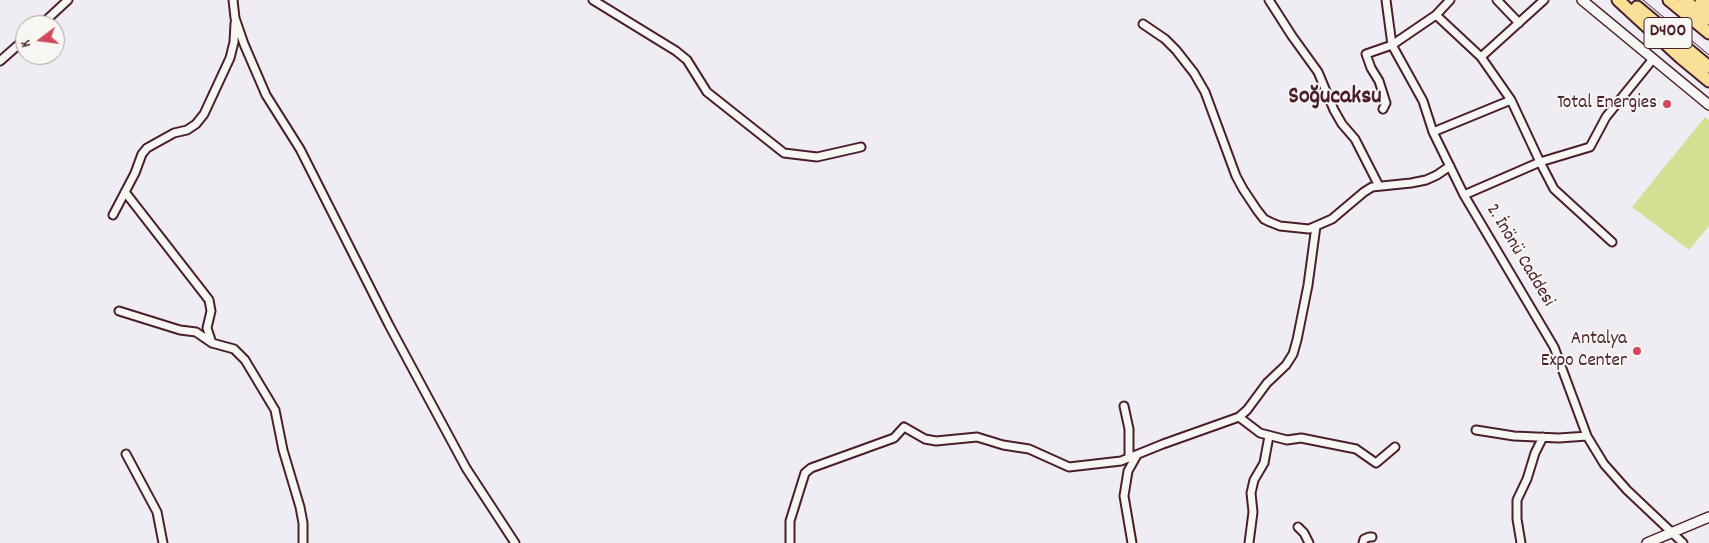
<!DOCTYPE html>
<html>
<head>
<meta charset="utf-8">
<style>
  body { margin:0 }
  #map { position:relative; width:1709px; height:543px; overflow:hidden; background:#f0ecf3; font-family:Dekko,sans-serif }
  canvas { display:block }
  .north { position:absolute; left:15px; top:15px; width:50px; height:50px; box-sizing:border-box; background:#f6f6f2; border:1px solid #b1a0a2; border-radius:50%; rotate:255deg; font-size:14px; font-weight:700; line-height:20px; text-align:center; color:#4a1f2b }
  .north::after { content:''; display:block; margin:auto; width:18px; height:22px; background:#d1495b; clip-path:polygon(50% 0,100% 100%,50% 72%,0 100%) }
</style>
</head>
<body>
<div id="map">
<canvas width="1709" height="543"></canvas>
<div class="north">K</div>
</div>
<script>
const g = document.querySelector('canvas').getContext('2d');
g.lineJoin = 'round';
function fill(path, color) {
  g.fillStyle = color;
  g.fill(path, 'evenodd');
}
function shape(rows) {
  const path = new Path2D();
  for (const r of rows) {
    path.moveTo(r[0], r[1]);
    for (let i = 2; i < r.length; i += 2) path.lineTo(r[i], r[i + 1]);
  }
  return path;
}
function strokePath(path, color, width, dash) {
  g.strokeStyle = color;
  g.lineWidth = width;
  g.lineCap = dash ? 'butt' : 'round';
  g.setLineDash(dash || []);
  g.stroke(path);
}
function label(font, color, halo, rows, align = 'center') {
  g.font = font + ' Dekko,sans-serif';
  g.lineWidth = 4;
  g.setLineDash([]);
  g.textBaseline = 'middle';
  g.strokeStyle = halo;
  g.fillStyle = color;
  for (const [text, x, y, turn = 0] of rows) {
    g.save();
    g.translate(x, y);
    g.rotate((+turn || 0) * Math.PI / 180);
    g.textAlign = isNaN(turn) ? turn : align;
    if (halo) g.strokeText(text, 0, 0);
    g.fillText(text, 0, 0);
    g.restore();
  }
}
fill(shape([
  [1705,117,1709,120,1709,226,1689,250,1632,207]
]), '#d1e093');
const minor = shape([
  [233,0,235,18,244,44,266,95,300,149,389,325,466,468,515,543],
  [593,0,676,51,687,60,707,92,784,153,817,157,861,147],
  [1269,0,1292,36,1318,72,1334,110,1342,124,1355,139,1379,186],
  [1386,0,1392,45,1423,101,1433,132,1464,195,1540,162,1554,189,1612,242],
  [1497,0,1519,23],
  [1436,15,1481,57,1511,100,1540,162,1590,147,1606,117,1653,59],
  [1143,24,1165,39,1176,50,1194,73,1205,92,1236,176,1243,189,1257,210,1264,219,1270,222,1280,226,1309,229,1316,226,1332,219,1364,192,1372,187,1411,183,1426,180,1437,175,1450,166],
  [41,25,68,0],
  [1481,57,1544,0],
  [0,61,25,39],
  [1383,109,1386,103,1379,81,1371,68,1366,54,1392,45,1436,15,1450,0],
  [1433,132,1511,100],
  [125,192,209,300,211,311,207,328,212,343],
  [1464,195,1554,347,1587,436,1604,464,1627,490,1683,543],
  [113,215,135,173,142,154,147,148,174,133,187,130,196,124,204,114,230,58,234,42,235,23],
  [119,311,180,330,196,332,212,343,234,349,245,360,275,410,283,450,300,507,303,523,303,543],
  [1124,406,1129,429,1129,458],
  [1239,417,1260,433,1287,440,1301,438,1356,449,1376,463,1395,447],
  [1476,430,1514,436,1559,438,1587,436],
  [126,454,157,512,163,543],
  [1298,527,1304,533,1309,543],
  [790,543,790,521,805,473,811,468,894,438,904,427,925,439,936,441,977,437,1003,445,1029,449,1069,467,1121,461,1163,444,1239,417,1247,410,1267,383,1286,365,1293,354,1297,340,1308,285,1316,226],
  [1132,543,1124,496,1128,471,1137,455],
  [1249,543,1253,512,1251,493,1254,480,1264,463,1269,436],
  [1363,543,1364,539,1369,537,1372,537],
  [1521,543,1517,519,1517,500,1527,479,1535,453,1543,437]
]);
const tertiary = shape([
  [1582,0,1709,105],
  [1647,543,1709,517]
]);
const trunk = shape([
  [1618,0,1680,57,1709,81],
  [1669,0,1709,33],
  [1684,0,1709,19],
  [1701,0,1709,7],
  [1637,7,1709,67]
]);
strokePath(minor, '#4a1f2b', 11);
strokePath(tertiary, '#4a1f2b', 12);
strokePath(trunk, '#4a1f2b', 15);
strokePath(minor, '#f6f6f2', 7);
strokePath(tertiary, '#f6f6f2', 9);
strokePath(trunk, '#fadf96', 11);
strokePath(shape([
  [1643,0,1709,55]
]), '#4a1f2b', 1);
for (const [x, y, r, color] of [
  [1667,104,5,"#d1495b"],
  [1637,351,5,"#d1495b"]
]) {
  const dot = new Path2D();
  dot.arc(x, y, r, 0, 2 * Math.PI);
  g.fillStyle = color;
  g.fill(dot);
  strokePath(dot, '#f6f6f2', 2);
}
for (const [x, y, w] of [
  [1668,33,48]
]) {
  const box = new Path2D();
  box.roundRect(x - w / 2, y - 15.5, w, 31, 4);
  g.fillStyle = '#f6f6f2';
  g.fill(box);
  strokePath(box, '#4a1f2b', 1);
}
label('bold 18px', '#4a1f2b', null, [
  ["D400",1668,33]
]);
label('19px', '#4a1f2b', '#f6f6f2', [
  ["Total Energies",1657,104],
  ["Antalya",1627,340],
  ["Expo Center",1627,362]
], 'right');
label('19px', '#4a1f2b', '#f6f6f2', [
  ["2. İnönü Caddesi",1519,256,59]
]);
label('bold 24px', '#4a1f2b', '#f6f6f2', [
  ["Soğucaksu",1335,99]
]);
</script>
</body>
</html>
